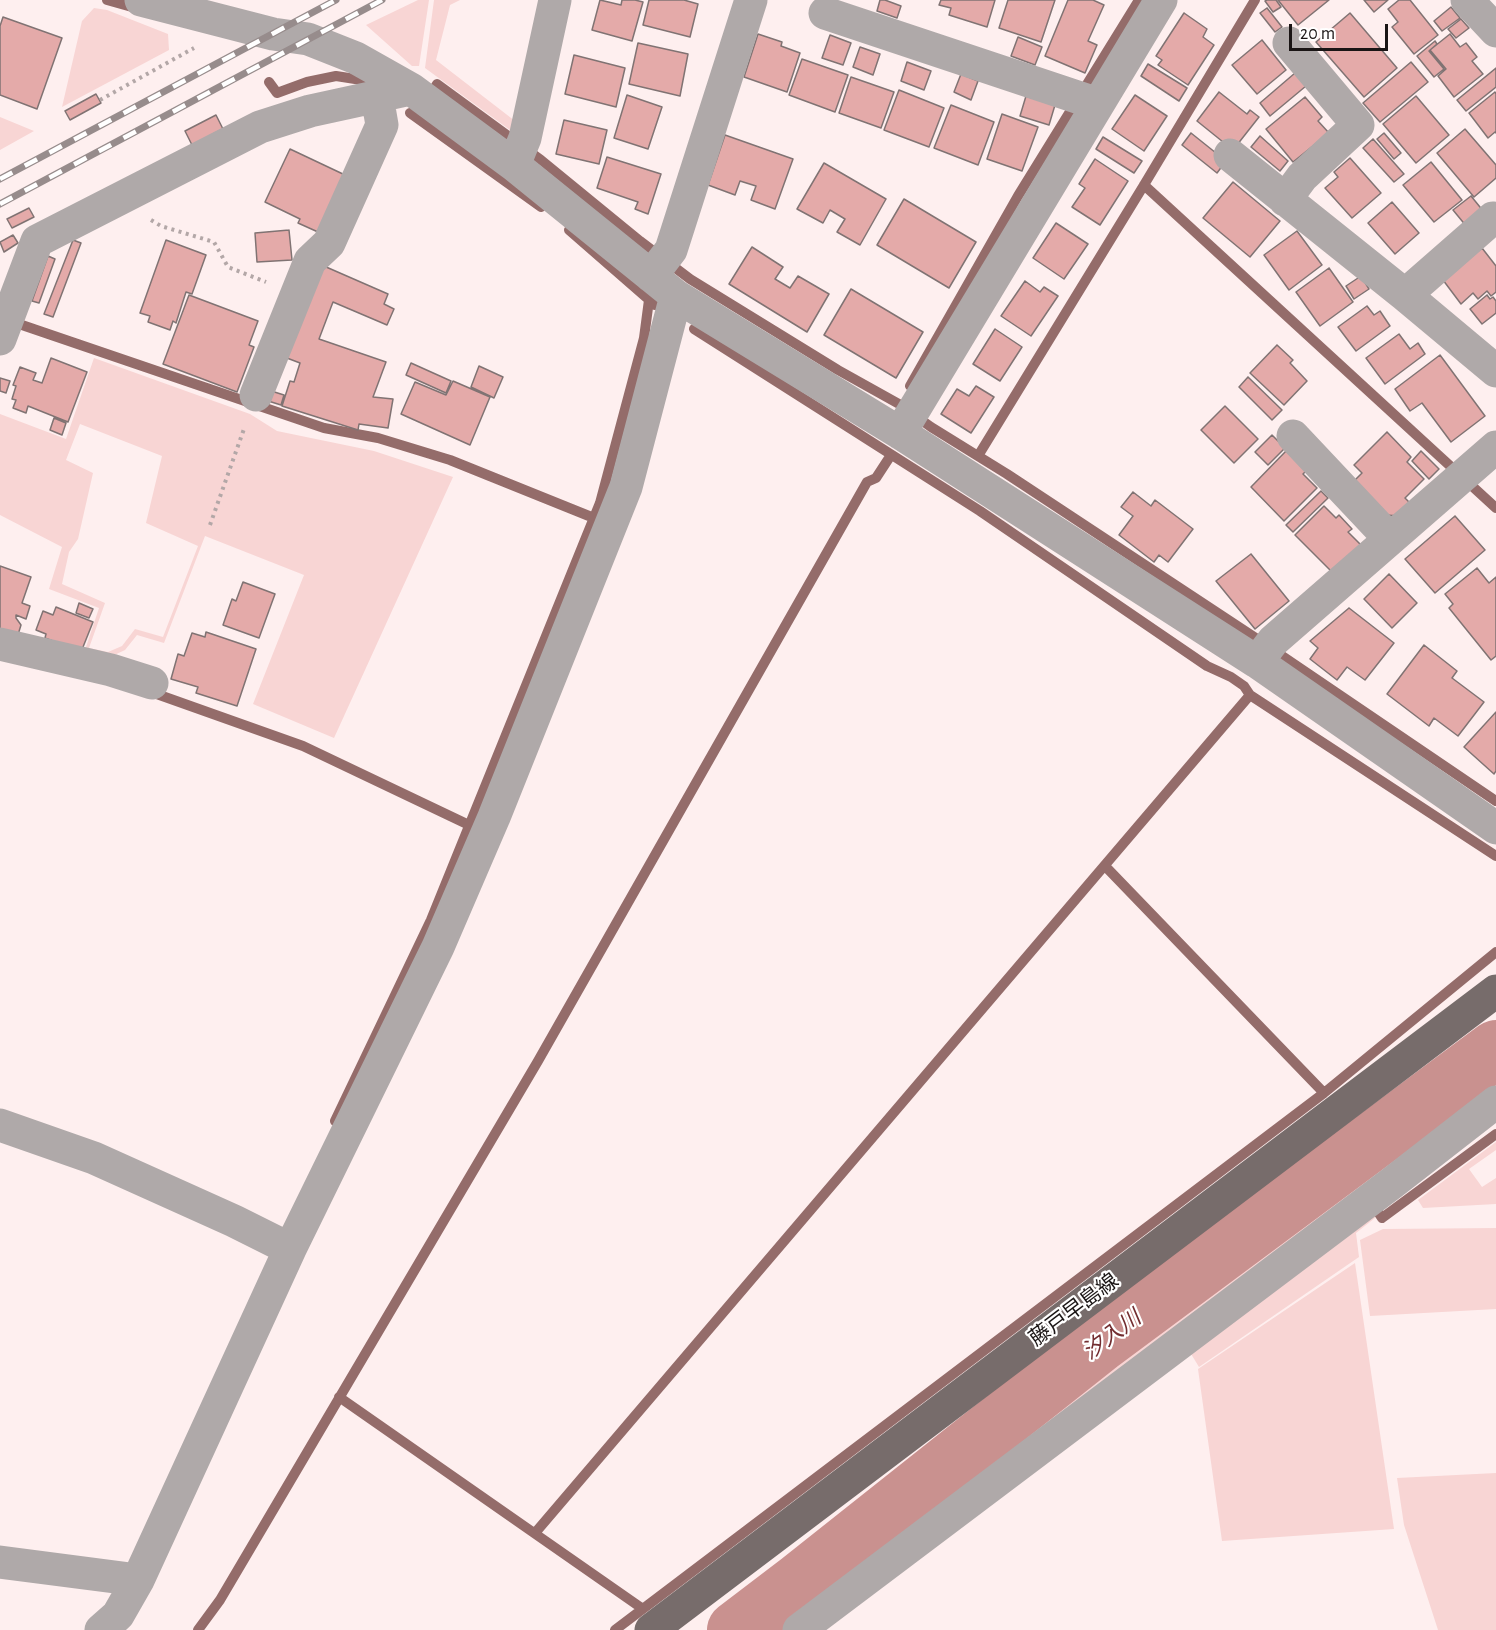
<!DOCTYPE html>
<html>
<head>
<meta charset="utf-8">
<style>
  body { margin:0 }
  #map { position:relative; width:1496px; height:1630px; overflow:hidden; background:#feefef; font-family:"Alegreya Sans",sans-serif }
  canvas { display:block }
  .scale { position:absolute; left:1289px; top:24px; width:99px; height:27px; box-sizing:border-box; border:3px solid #1a1515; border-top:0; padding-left:8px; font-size:18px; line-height:21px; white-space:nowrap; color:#1a1515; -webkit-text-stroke:4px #fff; paint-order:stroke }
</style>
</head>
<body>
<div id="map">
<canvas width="1496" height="1630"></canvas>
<div class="scale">20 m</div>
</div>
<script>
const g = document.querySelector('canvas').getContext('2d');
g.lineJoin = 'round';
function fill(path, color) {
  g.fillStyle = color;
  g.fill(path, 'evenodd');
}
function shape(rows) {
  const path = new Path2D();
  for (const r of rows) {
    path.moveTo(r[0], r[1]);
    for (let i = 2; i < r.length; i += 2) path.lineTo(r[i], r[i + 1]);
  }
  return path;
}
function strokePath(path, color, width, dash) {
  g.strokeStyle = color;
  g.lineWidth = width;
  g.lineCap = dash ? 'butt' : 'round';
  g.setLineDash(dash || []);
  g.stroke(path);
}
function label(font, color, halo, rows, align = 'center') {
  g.font = font + ' "Alegreya Sans","Noto Sans JP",sans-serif';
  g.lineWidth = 4.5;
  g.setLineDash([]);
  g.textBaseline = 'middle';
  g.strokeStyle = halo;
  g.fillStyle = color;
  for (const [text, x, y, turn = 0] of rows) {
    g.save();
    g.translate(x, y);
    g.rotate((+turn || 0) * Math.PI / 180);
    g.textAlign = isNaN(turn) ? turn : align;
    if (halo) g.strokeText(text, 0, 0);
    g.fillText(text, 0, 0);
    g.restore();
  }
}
fill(shape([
  [418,0,429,0,419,66,412,66,366,25],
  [434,0,460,0,450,5,436,60,515,121,510,130,425,68],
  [94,8,107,10,168,34,169,50,62,107,82,21],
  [0,117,34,131,0,150],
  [94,358,250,414,277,431,374,451,453,477,334,738,253,704,304,575,205,536,164,643,137,635,125,650,108,658,84,653,99,608,49,589,62,547,0,515,0,414,66,439],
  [80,424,162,456,146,523,198,546,163,637,135,629,122,646,108,652,89,648,105,603,62,584,69,552,78,539,93,473,66,460],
  [1496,1068,1496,1092,788,1630,758,1630,1114,1359,1180,1303,1346,1182],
  [1496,1142,1496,1150,1469,1169,1482,1187,1496,1178,1496,1204,1423,1208,1418,1200],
  [1375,1212,1375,1218,1356,1233,1359,1257,1199,1367,1185,1344],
  [1496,1228,1496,1309,1370,1316,1360,1240,1383,1229],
  [1355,1263,1394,1529,1222,1541,1198,1369],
  [1496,1473,1496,1630,1438,1630,1404,1525,1397,1478]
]), '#f8d5d4');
strokePath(shape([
  [107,0,139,9],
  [269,82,277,93,307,82,336,76,368,81],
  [434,89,437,84,541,160,640,241,690,279,838,370,899,404,931,427,1007,474,1254,637,1496,801],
  [410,113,541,207],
  [1144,185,1496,508],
  [569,230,655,305],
  [19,324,324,428,378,438,450,460,594,518],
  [694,329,980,511,1207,666,1231,677,1244,686,1250,695,1496,856],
  [910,386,1018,196,1139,0],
  [978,456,1144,185,1255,0],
  [151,692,303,746,469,825],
  [1105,866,1324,1093],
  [335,1121,431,920,600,503,644,338,649,300],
  [1343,1163,1351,1174],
  [1378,1212,1382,1218,1496,1134],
  [339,1397,643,1609],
  [535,1533,1250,695],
  [799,1582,806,1597],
  [198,1630,220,1600,538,1061,867,482,876,478,891,455],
  [615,1630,1324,1093,1496,952]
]), '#946c6a', 10);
strokePath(shape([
  [736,1630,799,1582,1099,1344,1496,1049]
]), '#c9918f', 58);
const building = shape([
  [600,0,621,5,622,0,635,0,643,2,632,41,592,30,600,0],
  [649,0,684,0,698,4,690,37,643,25,649,0],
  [880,0,885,0,901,6,897,18,877,11,880,0],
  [941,0,995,0,987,27,949,15,951,8,939,5,941,0],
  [1008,0,1055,0,1041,42,999,28,1008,0],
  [1068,0,1093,0,1104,5,1088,41,1097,45,1085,73,1045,56,1068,0],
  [1267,0,1276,0,1281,7,1273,12,1265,1,1267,0],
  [1278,0,1329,0,1298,25,1278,0],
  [1364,0,1388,0,1374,12,1364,0],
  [1399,0,1410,0,1438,35,1414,54,1392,27,1398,22,1388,9,1399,0],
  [1451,7,1460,18,1442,31,1434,21,1451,7],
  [1267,8,1282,27,1275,32,1260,13,1267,8],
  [1184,13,1207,29,1203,37,1214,45,1188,85,1158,65,1162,60,1156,56,1184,13],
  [1350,13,1397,68,1364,97,1316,42,1350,13],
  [3,17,62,38,37,109,0,95,0,26,3,17],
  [1461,19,1469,28,1456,38,1448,29,1461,19],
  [758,34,782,42,781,46,800,53,787,92,744,77,758,34],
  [1450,34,1460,47,1466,43,1477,57,1472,61,1483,74,1454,97,1438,76,1446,69,1430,50,1450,34],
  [830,35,851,43,843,65,822,58,830,35],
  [1018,37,1042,47,1035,65,1011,56,1018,37],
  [1262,40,1286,70,1257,94,1232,65,1262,40],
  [1435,41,1437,44,1429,51,1444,69,1434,77,1417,56,1435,41],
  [638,43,688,54,680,96,629,84,638,43],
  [860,47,880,54,873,75,853,67,860,47],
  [574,55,625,68,616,107,565,94,574,55],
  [802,59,848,75,835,112,789,95,802,59],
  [907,62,931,71,924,90,901,81,907,62],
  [1411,62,1428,82,1380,122,1363,103,1411,62],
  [1148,64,1187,88,1179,101,1141,76,1148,64],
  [1496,68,1496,87,1466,111,1457,100,1496,68],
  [1295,73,1306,86,1270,116,1260,103,1295,73],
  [961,74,978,81,971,100,954,92,961,74],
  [851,77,894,92,881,128,839,113,851,77],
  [899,90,944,108,929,147,884,130,899,90],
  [1219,92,1247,114,1250,110,1259,117,1233,150,1197,121,1219,92],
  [1495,92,1496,94,1496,133,1495,132,1488,138,1469,113,1495,92],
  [96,94,101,103,70,120,65,111,96,94],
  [627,95,662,107,648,149,614,138,627,95],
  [1135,95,1167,116,1144,151,1112,129,1135,95],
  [1026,96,1055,105,1049,125,1020,116,1026,96],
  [1416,96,1449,135,1416,163,1383,124,1416,96],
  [1305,97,1322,117,1318,121,1329,133,1293,162,1266,129,1305,97],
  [951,105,994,122,978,165,934,148,951,105],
  [1002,114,1038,127,1022,171,987,159,1002,114],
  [216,115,223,129,192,145,185,131,216,115],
  [564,120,607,130,599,164,556,154,564,120],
  [1465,129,1496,165,1496,178,1474,197,1437,153,1465,129],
  [1191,133,1226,161,1217,173,1182,145,1191,133],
  [1384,133,1401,153,1394,159,1377,139,1384,133],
  [725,135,793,159,775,209,751,200,756,186,740,181,735,195,708,185,725,135],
  [1260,136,1288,161,1280,171,1251,147,1260,136],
  [1103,137,1142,161,1134,173,1096,149,1103,137],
  [1373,139,1404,174,1394,182,1363,148,1373,139],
  [290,149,345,175,318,232,298,223,300,219,265,202,290,149],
  [607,157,661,174,648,214,635,209,638,202,597,188,607,157],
  [1350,158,1381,193,1352,218,1325,188,1338,177,1334,172,1350,158],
  [1095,159,1128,181,1100,225,1072,207,1085,188,1079,184,1095,159],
  [1431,162,1462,200,1434,222,1403,185,1431,162],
  [824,163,886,199,860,245,837,232,845,219,830,210,823,223,797,209,824,163],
  [1233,182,1280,221,1250,257,1203,218,1233,182],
  [1471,196,1484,212,1467,227,1453,210,1471,196],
  [904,199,976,242,949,288,877,245,904,199],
  [1392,202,1419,233,1395,254,1368,223,1392,202],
  [29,208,34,217,12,228,7,219,29,208],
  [1056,223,1088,244,1064,279,1033,258,1056,223],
  [289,230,292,260,257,262,255,233,289,230],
  [1297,231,1322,265,1289,290,1264,255,1297,231],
  [13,235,18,243,4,252,0,242,13,235],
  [73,240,81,243,53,317,44,314,73,240],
  [166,240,206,255,192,294,186,292,176,323,173,321,170,330,148,322,150,316,140,313,166,240],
  [752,247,783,267,775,279,790,288,798,276,829,294,807,332,729,284,752,247],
  [1482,248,1496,266,1496,292,1491,296,1487,291,1478,299,1473,293,1461,304,1443,280,1482,248],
  [48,256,55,259,39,303,32,301,48,256],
  [317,263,388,294,384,304,394,309,387,325,333,302,319,339,386,362,373,397,393,399,388,428,359,424,358,430,282,406,290,381,294,382,300,363,279,355,317,263],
  [1329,268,1353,302,1320,326,1296,292,1329,268],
  [1361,276,1369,289,1354,299,1346,286,1361,276],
  [1025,281,1040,292,1044,287,1058,296,1031,336,1001,316,1025,281],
  [851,289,923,332,896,378,824,335,851,289],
  [189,295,258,321,249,345,254,347,237,392,163,364,189,295],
  [1487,295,1490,299,1493,297,1496,301,1496,313,1482,324,1470,309,1487,295],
  [1367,306,1374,315,1380,311,1390,326,1356,351,1338,327,1367,306],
  [995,329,1022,347,1000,381,973,364,995,329],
  [1399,334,1410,349,1418,343,1425,354,1385,384,1366,358,1399,334],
  [1277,345,1293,360,1290,363,1307,381,1284,405,1250,373,1277,345],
  [1440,355,1485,416,1451,442,1422,403,1410,411,1395,389,1440,355],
  [51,358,87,372,68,422,28,406,26,413,13,408,16,400,12,399,16,386,13,385,20,367,36,373,33,380,42,383,51,358],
  [411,363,451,381,446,393,406,375,411,363],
  [479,366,503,377,494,398,471,387,479,366],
  [1248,377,1282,410,1272,420,1239,387,1248,377],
  [0,378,10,381,6,393,0,391,0,378],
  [453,381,490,397,470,445,401,414,415,382,446,395,453,381],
  [976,386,994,397,971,433,941,414,957,389,969,396,976,386],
  [268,390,284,395,281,405,265,400,268,390],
  [1225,406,1258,439,1234,463,1201,430,1225,406],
  [54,418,66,423,62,435,50,430,54,418],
  [1387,432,1411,457,1407,462,1424,479,1405,498,1412,505,1400,516,1385,515,1352,483,1362,473,1354,465,1387,432],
  [1272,435,1285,448,1268,465,1255,452,1272,435],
  [1286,451,1306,471,1303,474,1317,488,1284,521,1251,487,1286,451],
  [1421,451,1439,469,1429,479,1412,461,1421,451],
  [1321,491,1328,498,1293,532,1286,525,1321,491],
  [1133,492,1151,506,1155,500,1193,529,1168,562,1159,555,1154,562,1119,535,1133,516,1121,507,1133,492],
  [1324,506,1336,518,1339,515,1352,529,1348,532,1361,545,1333,573,1295,535,1324,506],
  [1455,516,1485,550,1435,593,1405,559,1455,516],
  [1251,554,1289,601,1255,629,1216,581,1251,554],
  [0,566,31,577,22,603,30,606,26,619,16,615,16,618,21,625,17,638,0,632,0,566],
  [1477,568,1489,583,1496,577,1496,656,1491,660,1449,608,1453,604,1445,594,1477,568],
  [1389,574,1417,603,1392,628,1364,599,1389,574],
  [243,582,275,594,259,638,223,625,232,599,236,601,243,582],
  [79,603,93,609,89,618,76,613,79,603],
  [56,607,93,622,81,652,45,638,46,634,36,630,43,611,53,615,56,607],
  [1349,608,1394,643,1365,680,1347,667,1337,680,1310,659,1318,648,1310,641,1349,608],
  [206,632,256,649,237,706,196,693,198,687,171,679,178,654,184,656,192,633,205,637,206,632],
  [1424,645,1457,671,1452,678,1484,702,1458,736,1434,718,1429,726,1387,694,1424,645],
  [1496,712,1496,771,1494,774,1464,747,1496,712]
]);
fill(building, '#e4aaa9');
strokePath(building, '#807373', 1.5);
strokePath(shape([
  [100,100,194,48],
  [151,220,161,226,214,242,228,267,266,282],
  [210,525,245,426]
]), '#b3a7a7', 4, [3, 4.5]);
strokePath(shape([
  [141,0,273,34,308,39,356,58,411,89],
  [1467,0,1496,31],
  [825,13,1098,104],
  [1230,155,1405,295,1496,371],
  [514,165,525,138,555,0],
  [1285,200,1302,177,1358,125,1289,43],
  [651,276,671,250,751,0],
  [1405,295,1493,218],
  [0,339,37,241,260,127,310,111,411,89,514,165,676,296,900,433,1257,662,1496,828],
  [256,395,310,261,329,243,382,125,377,96],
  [900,433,1161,0],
  [1293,436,1390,539],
  [0,644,111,670,152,683],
  [1257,662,1273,641,1496,447],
  [0,1125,94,1158,234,1221,290,1249],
  [0,1562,138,1580],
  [101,1630,118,1615,138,1580,290,1249,438,947,494,817,626,487,676,296],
  [799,1630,1392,1183,1496,1102]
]), '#afa9a9', 33);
strokePath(shape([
  [651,1630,1496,991]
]), '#776c6b', 33);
const rail = shape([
  [0,179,336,0],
  [0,204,382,0]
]);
strokePath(rail, '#978c8c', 7);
strokePath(rail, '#fff', 4.5, [14]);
label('21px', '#1a1515', '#fff', [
  ["藤戸早島線",1074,1310,-37]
]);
label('italic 22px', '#722d30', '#fff', [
  ["汐入川",1112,1335,-37]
]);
</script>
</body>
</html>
